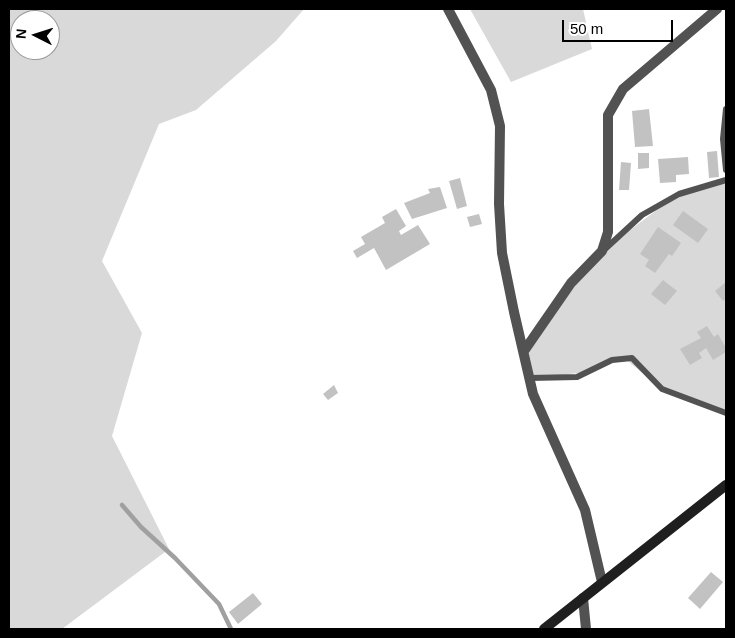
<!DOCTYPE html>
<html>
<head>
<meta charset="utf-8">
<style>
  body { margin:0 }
  #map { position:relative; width:735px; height:638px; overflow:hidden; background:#fff; font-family:Arial,sans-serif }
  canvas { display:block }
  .frame { position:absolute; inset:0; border:10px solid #000; pointer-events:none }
  .north { position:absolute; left:10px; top:10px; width:50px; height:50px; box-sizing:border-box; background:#fff; border:1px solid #999; border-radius:50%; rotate:275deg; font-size:14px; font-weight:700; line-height:20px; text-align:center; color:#000 }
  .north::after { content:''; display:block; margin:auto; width:18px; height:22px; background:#000; clip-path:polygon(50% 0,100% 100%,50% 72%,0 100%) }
  .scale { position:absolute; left:562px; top:20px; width:111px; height:22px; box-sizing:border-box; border:2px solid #000; border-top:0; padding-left:6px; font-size:15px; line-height:18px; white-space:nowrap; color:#000; -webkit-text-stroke:4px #fff; paint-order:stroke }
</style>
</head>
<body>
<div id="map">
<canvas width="735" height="638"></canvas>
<div class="frame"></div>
<div class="north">N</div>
<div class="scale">50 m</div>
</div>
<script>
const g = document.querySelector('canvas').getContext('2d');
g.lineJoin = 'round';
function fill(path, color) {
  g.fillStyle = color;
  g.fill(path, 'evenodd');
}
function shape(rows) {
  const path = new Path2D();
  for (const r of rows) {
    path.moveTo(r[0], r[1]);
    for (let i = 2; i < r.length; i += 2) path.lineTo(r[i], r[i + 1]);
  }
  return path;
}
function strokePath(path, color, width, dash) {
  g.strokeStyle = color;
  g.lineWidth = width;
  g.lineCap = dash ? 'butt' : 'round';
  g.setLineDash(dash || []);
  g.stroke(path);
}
fill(shape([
  [9,9,304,9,276,41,196,110,159,124,102,261,142,333,112,436,169,549,62,629,9,629],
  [20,20,50,20,50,50,20,50],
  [470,9,583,9,592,49,511,82],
  [726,180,726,411,662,389,624,358,588,372,530,378,524,351,602,251,673,198]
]), '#d9d9d9');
strokePath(shape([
  [122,505,141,527,175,558,219,604,231,629]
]), '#a0a0a0', 4.5);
fill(shape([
  [649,109,653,146,635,147,632,111],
  [717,151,719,177,709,178,707,152],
  [638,153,649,153,649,168,638,169],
  [688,157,689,174,676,175,676,182,660,183,658,159],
  [621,162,631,163,629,190,619,190],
  [460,178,467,206,457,209,449,181],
  [440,187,447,208,412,219,404,203,430,193,428,189],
  [396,209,406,226,399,231,401,235,418,225,430,244,386,270,374,248,357,258,353,251,365,244,361,237,385,223,382,217],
  [683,211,708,229,698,243,673,225],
  [479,214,482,224,470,227,467,217],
  [658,227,681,243,672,256,669,254,655,273,645,266,649,260,640,254],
  [663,280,677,291,665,305,651,294],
  [726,282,726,299,723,301,715,291],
  [707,326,714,337,718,334,726,348,726,352,713,360,706,348,699,353,702,358,690,365,680,349,701,338,697,332],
  [334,385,338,393,328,400,323,394],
  [711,572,723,582,700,609,688,598],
  [253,593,262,604,238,624,229,612]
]), '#c2c2c2');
strokePath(shape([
  [726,109,723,139,726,170],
  [604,250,642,215,679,194,726,180],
  [530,378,577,377,612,360,632,358,662,389,726,413]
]), '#525252', 6);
strokePath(shape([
  [448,9,491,90,500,126,499,204,502,253,514,312,533,394,585,510,602,582],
  [524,351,571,283,602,251,608,232,608,115,623,89,717,9],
  [583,598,586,629]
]), '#525252', 10);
strokePath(shape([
  [544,629,726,485]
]), '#1f1f1f', 10);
</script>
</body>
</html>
